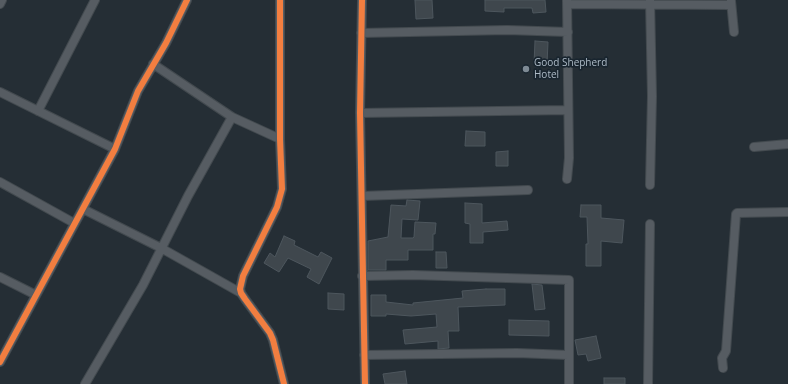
<!DOCTYPE html>
<html>
<head>
<meta charset="utf-8">
<style>
  body { margin:0 }
  canvas { display:block; background:#252e35 }
</style>
</head>
<body>
<canvas width="788" height="384"></canvas>
<script>
const g = document.querySelector('canvas').getContext('2d');
g.lineJoin = 'round';
function fill(path, color) {
  g.fillStyle = color;
  g.fill(path, 'evenodd');
}
function shape(rows) {
  const path = new Path2D();
  for (const r of rows) {
    path.moveTo(r[0], r[1]);
    for (let i = 2; i < r.length; i += 2) path.lineTo(r[i], r[i + 1]);
  }
  return path;
}
function strokePath(path, color, width, dash) {
  g.strokeStyle = color;
  g.lineWidth = width;
  g.lineCap = dash ? 'butt' : 'round';
  g.setLineDash(dash || []);
  g.stroke(path);
}
function label(font, color, halo, rows, align = 'center') {
  g.font = font + ' "Open Sans",sans-serif';
  g.lineWidth = 3.5;
  g.setLineDash([]);
  g.textBaseline = 'middle';
  g.strokeStyle = halo;
  g.fillStyle = color;
  for (const [text, x, y, turn = 0] of rows) {
    g.save();
    g.translate(x, y);
    g.rotate((+turn || 0) * Math.PI / 180);
    g.textAlign = isNaN(turn) ? turn : align;
    if (halo) g.strokeText(text, 0, 0);
    g.fillText(text, 0, 0);
    g.restore();
  }
}
const building = shape([
  [415,0,432,0,433,18,416,19,415,0],
  [485,0,545,0,546,12,533,13,532,8,504,8,504,12,485,11,485,0],
  [535,41,548,42,547,64,534,64,535,41],
  [466,131,485,132,485,146,465,146,466,131],
  [508,151,508,166,496,166,496,152,508,151],
  [407,200,420,201,418,220,402,219,401,238,413,238,414,237,415,222,436,223,435,234,433,234,433,250,408,250,408,260,386,260,386,270,368,270,368,241,388,237,391,205,406,206,407,200],
  [465,203,482,204,482,223,507,221,508,230,483,232,483,243,470,243,470,224,465,223,465,203],
  [581,205,601,205,601,218,624,220,622,243,601,241,601,266,586,266,586,244,588,244,587,217,580,217,581,205],
  [284,236,295,241,294,245,318,257,321,252,332,258,319,284,307,277,311,269,288,258,279,272,264,263,270,253,275,257,284,236],
  [436,252,446,252,447,268,436,268,436,252],
  [532,284,542,285,545,309,535,310,532,284],
  [486,289,505,289,505,305,458,307,459,331,448,331,449,348,438,349,438,341,405,344,403,330,437,327,436,314,411,316,386,314,386,316,371,316,371,295,386,295,386,302,413,305,413,303,463,298,462,291,486,289],
  [328,293,344,294,344,310,328,309,328,293],
  [509,320,549,321,549,336,509,335,509,320],
  [596,336,601,358,588,361,586,354,578,355,575,340,596,336],
  [405,371,407,384,385,384,383,374,405,371],
  [604,378,625,378,625,384,604,384,604,378]
]);
fill(building, '#3f474d');
strokePath(building, '#4d565d', 1);
const minor = shape([
  [280,0,280,139,282,189,277,207,243,276,240,289,241,293,245,299,270,333,273,340,284,384],
  [362,0,360,113,365,384],
  [567,0,569,158,567,179],
  [650,0,652,96,650,185],
  [731,1,734,32],
  [0,4,2,0],
  [567,4,731,5],
  [361,33,507,30,568,32],
  [153,64,232,117],
  [0,92,115,149],
  [38,111,95,0],
  [360,113,568,110],
  [754,147,788,144],
  [0,182,74,223],
  [362,196,528,190],
  [83,209,161,248,241,293],
  [362,276,413,275,569,280,569,384],
  [0,277,36,295],
  [364,355,517,353,568,355],
  [0,362,115,149,138,91,166,43,187,0],
  [723,368,722,358,726,351,736,214,737,213,788,212],
  [85,384,143,285,188,196,232,117,280,139],
  [648,384,650,224]
]);
strokePath(minor, '#434a4f', 10);
strokePath(minor, '#565c62', 8);
strokePath(shape([
  [280,0,280,139,282,189,277,207,243,276,240,289,241,293,245,299,270,333,273,340,284,384],
  [362,0,360,113,365,384],
  [0,362,115,149,138,91,166,43,187,0]
]), '#f27e40', 6);
for (const [x, y, r, color] of [
  [526,69,4,"#7e8a94"]
]) {
  const dot = new Path2D();
  dot.arc(x, y, r, 0, 2 * Math.PI);
  g.fillStyle = color;
  g.fill(dot);
  strokePath(dot, '#19252f', 1.5);
}
label('10px', '#aebbc7', '#19252f', [
  ["Good Shepherd",534,63],
  ["Hotel",534,75]
], 'left');
</script>
</body>
</html>
